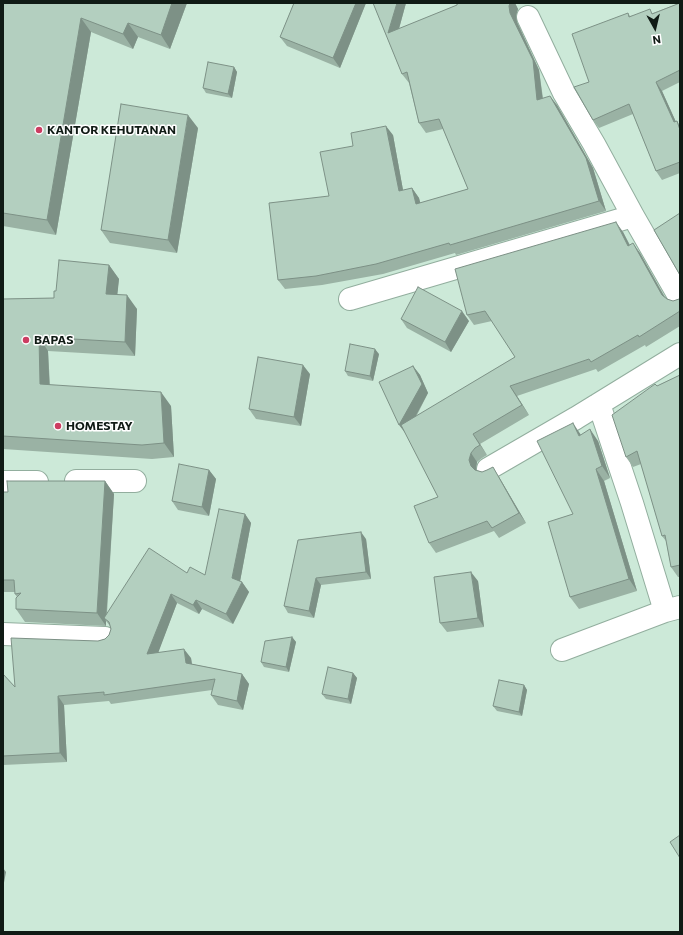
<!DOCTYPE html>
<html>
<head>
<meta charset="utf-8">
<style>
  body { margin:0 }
  #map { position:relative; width:683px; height:935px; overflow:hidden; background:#cce9d8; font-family:Commissioner,sans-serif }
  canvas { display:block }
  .frame { position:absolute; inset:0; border:4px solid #101b15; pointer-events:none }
  .north { position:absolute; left:635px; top:8px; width:40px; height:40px; -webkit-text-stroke:3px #fff; paint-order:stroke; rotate:172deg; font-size:11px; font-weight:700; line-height:16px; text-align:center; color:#101b15 }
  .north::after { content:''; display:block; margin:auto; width:14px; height:18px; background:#101b15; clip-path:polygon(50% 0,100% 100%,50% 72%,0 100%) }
</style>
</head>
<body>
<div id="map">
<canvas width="683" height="935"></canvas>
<div class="frame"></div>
<div class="north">N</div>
</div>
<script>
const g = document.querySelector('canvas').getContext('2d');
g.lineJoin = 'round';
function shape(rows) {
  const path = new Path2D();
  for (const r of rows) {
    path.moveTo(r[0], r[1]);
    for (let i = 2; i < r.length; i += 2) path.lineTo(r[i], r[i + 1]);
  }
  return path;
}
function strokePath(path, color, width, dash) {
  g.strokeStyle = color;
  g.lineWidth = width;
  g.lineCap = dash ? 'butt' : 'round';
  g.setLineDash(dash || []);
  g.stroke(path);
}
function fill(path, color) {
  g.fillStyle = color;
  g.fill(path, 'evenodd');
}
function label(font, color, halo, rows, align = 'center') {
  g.font = font + ' Commissioner,sans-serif';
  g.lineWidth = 3;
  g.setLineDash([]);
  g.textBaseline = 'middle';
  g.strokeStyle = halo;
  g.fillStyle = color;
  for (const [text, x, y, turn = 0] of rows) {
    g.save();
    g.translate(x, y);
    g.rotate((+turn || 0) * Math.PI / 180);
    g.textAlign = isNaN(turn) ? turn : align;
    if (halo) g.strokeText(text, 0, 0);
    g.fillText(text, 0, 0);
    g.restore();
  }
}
const minor = shape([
  [528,17,564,93,594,144,633,216,680,298],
  [350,299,633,216],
  [599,404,632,503,665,611],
  [488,469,576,418,680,354],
  [76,481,135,481],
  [3,482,37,482],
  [3,634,105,638],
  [562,650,665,611,680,607]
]);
strokePath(minor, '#92ae9e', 24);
strokePath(minor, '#fff', 22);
fill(shape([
  [3,3,187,3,170,49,138,37,133,49,91,32,56,235,3,226],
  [294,3,366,3,340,68,287,46,280,37],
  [373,3,406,3,399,29,457,5,460,3,515,3,518,9,516,16,517,22,539,70,543,98,557,105,593,168,606,211,456,255,455,253,383,274,322,285,285,289,278,280,329,196,353,146,393,135,403,190,412,188,419,198,420,203,468,189,443,129,426,133,419,123,409,83,402,74],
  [680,3,680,82,662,91,676,122,677,121,680,126,680,173,662,180,656,171,633,114,599,128,593,120,589,82,628,13,630,16,653,13],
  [234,67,237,72,232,98,206,93,203,88],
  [198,128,177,253,110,243,101,230],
  [623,232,630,245,640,253,665,297,667,299,673,301,679,299,680,298,680,326,646,347,645,345,598,372,596,369,517,396,529,415,480,444,487,455,482,458,477,462,476,469,476,470,499,477,526,523,499,538,494,531,436,553,429,543,438,497,406,434,413,366,420,375,428,393,416,417,515,357,492,321,474,325,467,315],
  [109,265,119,279,117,294,137,309,135,356,48,351,50,385,171,406,174,457,152,459,3,449,3,299,54,298,56,291],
  [401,319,469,321,451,352,407,328],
  [379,354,373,381,348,376,345,371],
  [310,374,301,426,256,419,249,409],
  [680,375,680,577,678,577,671,567,666,541,662,536,641,464,633,467,626,457,657,386],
  [581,435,598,441,610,478,604,481,637,591,579,609,570,597,573,514],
  [209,470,216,479,209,516,178,510,172,501],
  [105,481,114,494,107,614,187,573,205,575,245,514,251,523,240,581,242,582,249,592,233,624,202,609,199,614,177,603,158,652,191,658,192,664,242,674,249,684,243,710,218,705,211,695,212,690,111,704,109,701,64,705,67,762,3,765,3,674,15,687,98,641,105,639,109,635,111,629,110,626,106,621,106,626,25,622,16,609,17,597,15,594,15,592,3,592,3,492,8,492],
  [366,539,371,579,321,585,314,618,288,613,284,606,298,540],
  [478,581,484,627,447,632,440,623],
  [292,637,296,642,289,672,264,667,261,662],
  [353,673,357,678,351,704,326,699,322,694],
  [524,685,527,690,522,716,497,711,493,706]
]), '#9ab2a4');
fill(shape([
  [172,3,187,3,170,49,161,35],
  [356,3,366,3,340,68,333,58],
  [397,3,406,3,395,43,388,33],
  [510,3,515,3,518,9,516,16,517,22,539,70,544,110,537,100,510,13,509,6],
  [81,18,91,32,56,235,47,220],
  [128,23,138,37,133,49,123,34],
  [234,67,237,72,232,98,228,94],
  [656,82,662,91,680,131,674,122],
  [550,96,557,105,593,168,606,211,599,201],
  [188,115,198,128,177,253,168,240],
  [386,126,393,135,405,201,399,191],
  [412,188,419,198,423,213,416,204],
  [616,222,623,232,635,256,628,246],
  [633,243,640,253,669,305,662,295],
  [109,265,119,279,116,308,106,294],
  [127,295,137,309,135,356,125,342],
  [462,311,469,321,451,352,445,342],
  [39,337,48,351,50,398,40,384],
  [375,349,379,354,373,381,370,376],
  [303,365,310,374,301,426,294,417],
  [413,366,420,375,428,393,406,434,399,425],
  [510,386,517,396,529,415,522,405],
  [161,392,171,406,174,457,164,443],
  [573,423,581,435,579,436],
  [590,429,598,441,610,478,602,466],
  [473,434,480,444,487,455,480,445],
  [471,453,477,462,476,469,477,476,471,466,469,460],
  [493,467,499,477,526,523,519,513],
  [596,469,604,481,637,591,629,579],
  [209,470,216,479,209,516,202,507],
  [105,481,114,494,106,620,104,618,106,621,106,626,97,613],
  [245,514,251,523,239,587,232,578],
  [361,532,366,539,371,579,366,572],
  [471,572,478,581,484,627,478,618],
  [316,578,321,585,314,618,309,611],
  [242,582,249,592,233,624,226,614],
  [171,594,177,603,154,664,147,654],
  [196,600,202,609,199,614,193,605],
  [292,637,296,642,289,672,286,667],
  [184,649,191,658,193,672,186,663],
  [353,673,357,678,351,704,348,699],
  [242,674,249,684,243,710,237,701],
  [524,685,527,690,522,716,519,712],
  [58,696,64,705,67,762,60,753],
  [3,868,6,872,3,888]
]), '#7d9186');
const building = shape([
  [3,3,172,3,161,35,128,23,123,34,81,18,47,220,3,213,3,3],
  [294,3,356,3,333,58,280,37,294,3],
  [373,3,397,3,388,33,457,5,457,4,460,3,510,3,509,6,510,13,533,60,537,100,550,96,586,158,599,201,450,245,449,243,376,264,316,276,278,280,269,203,329,196,320,152,353,146,351,133,386,126,399,191,412,188,416,204,468,189,439,119,419,123,407,72,402,74,373,3],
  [680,3,680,70,656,82,674,122,677,121,680,130,680,162,656,171,629,104,593,120,574,87,589,82,572,34,628,13,629,17,650,9,652,14,680,3],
  [208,62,234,67,228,94,203,88,208,62],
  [121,104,188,115,168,240,101,230,121,104],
  [680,213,680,275,654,230,680,213],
  [616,222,628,246,633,243,662,295,667,299,673,301,679,299,680,298,680,311,639,337,638,335,591,362,589,359,510,386,522,405,473,434,480,445,475,448,471,453,469,460,471,466,475,470,482,472,487,470,493,467,519,513,492,528,487,521,429,543,414,506,438,497,401,425,515,357,485,311,467,315,455,269,616,222],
  [59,260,109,265,106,294,127,295,125,342,39,337,40,384,161,392,164,443,142,445,3,436,3,299,54,298,54,291,56,291,59,260],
  [418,287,462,311,445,342,401,319,418,287],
  [350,344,375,349,370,376,345,371,350,344],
  [258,357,303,365,294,417,249,409,258,357],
  [413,366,422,384,399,425,379,382,413,366],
  [680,375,680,565,671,567,665,535,662,536,637,451,626,457,612,415,655,384,657,386,680,375],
  [573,423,579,436,590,429,602,466,596,469,629,579,570,597,548,522,573,514,537,441,573,423],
  [179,464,209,470,202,507,172,501,179,464],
  [7,481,105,481,97,613,16,609,16,598,21,593,15,594,14,580,3,580,3,492,8,492,7,481],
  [219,509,245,514,232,578,242,582,226,614,196,600,193,605,171,594,147,654,184,649,186,663,242,674,237,701,211,695,215,679,104,695,104,692,58,696,60,753,3,756,3,674,15,687,11,638,98,641,105,639,109,635,111,629,109,622,104,618,149,548,187,573,190,567,205,575,219,509],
  [361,532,366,572,316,578,309,611,284,606,298,540,361,532],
  [471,572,478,618,440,623,434,577,471,572],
  [292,637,286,667,261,662,265,641,292,637],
  [328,667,353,673,348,699,322,694,328,667],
  [499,680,524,685,519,712,493,706,499,680],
  [680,835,680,858,670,842,680,835]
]);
fill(building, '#b3cfbf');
strokePath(building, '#7d9186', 1);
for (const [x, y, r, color] of [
  [39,130,4,"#cc3d61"],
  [26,340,4,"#cc3d61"],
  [58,426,4,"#cc3d61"]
]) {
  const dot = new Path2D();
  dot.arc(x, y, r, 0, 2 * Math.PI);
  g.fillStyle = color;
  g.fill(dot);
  strokePath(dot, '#fff', 1.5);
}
label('bold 12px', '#101b15', '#fff', [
  ["KANTOR KEHUTANAN",47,130],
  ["BAPAS",34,340],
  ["HOMESTAY",66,426]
], 'left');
</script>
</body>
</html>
